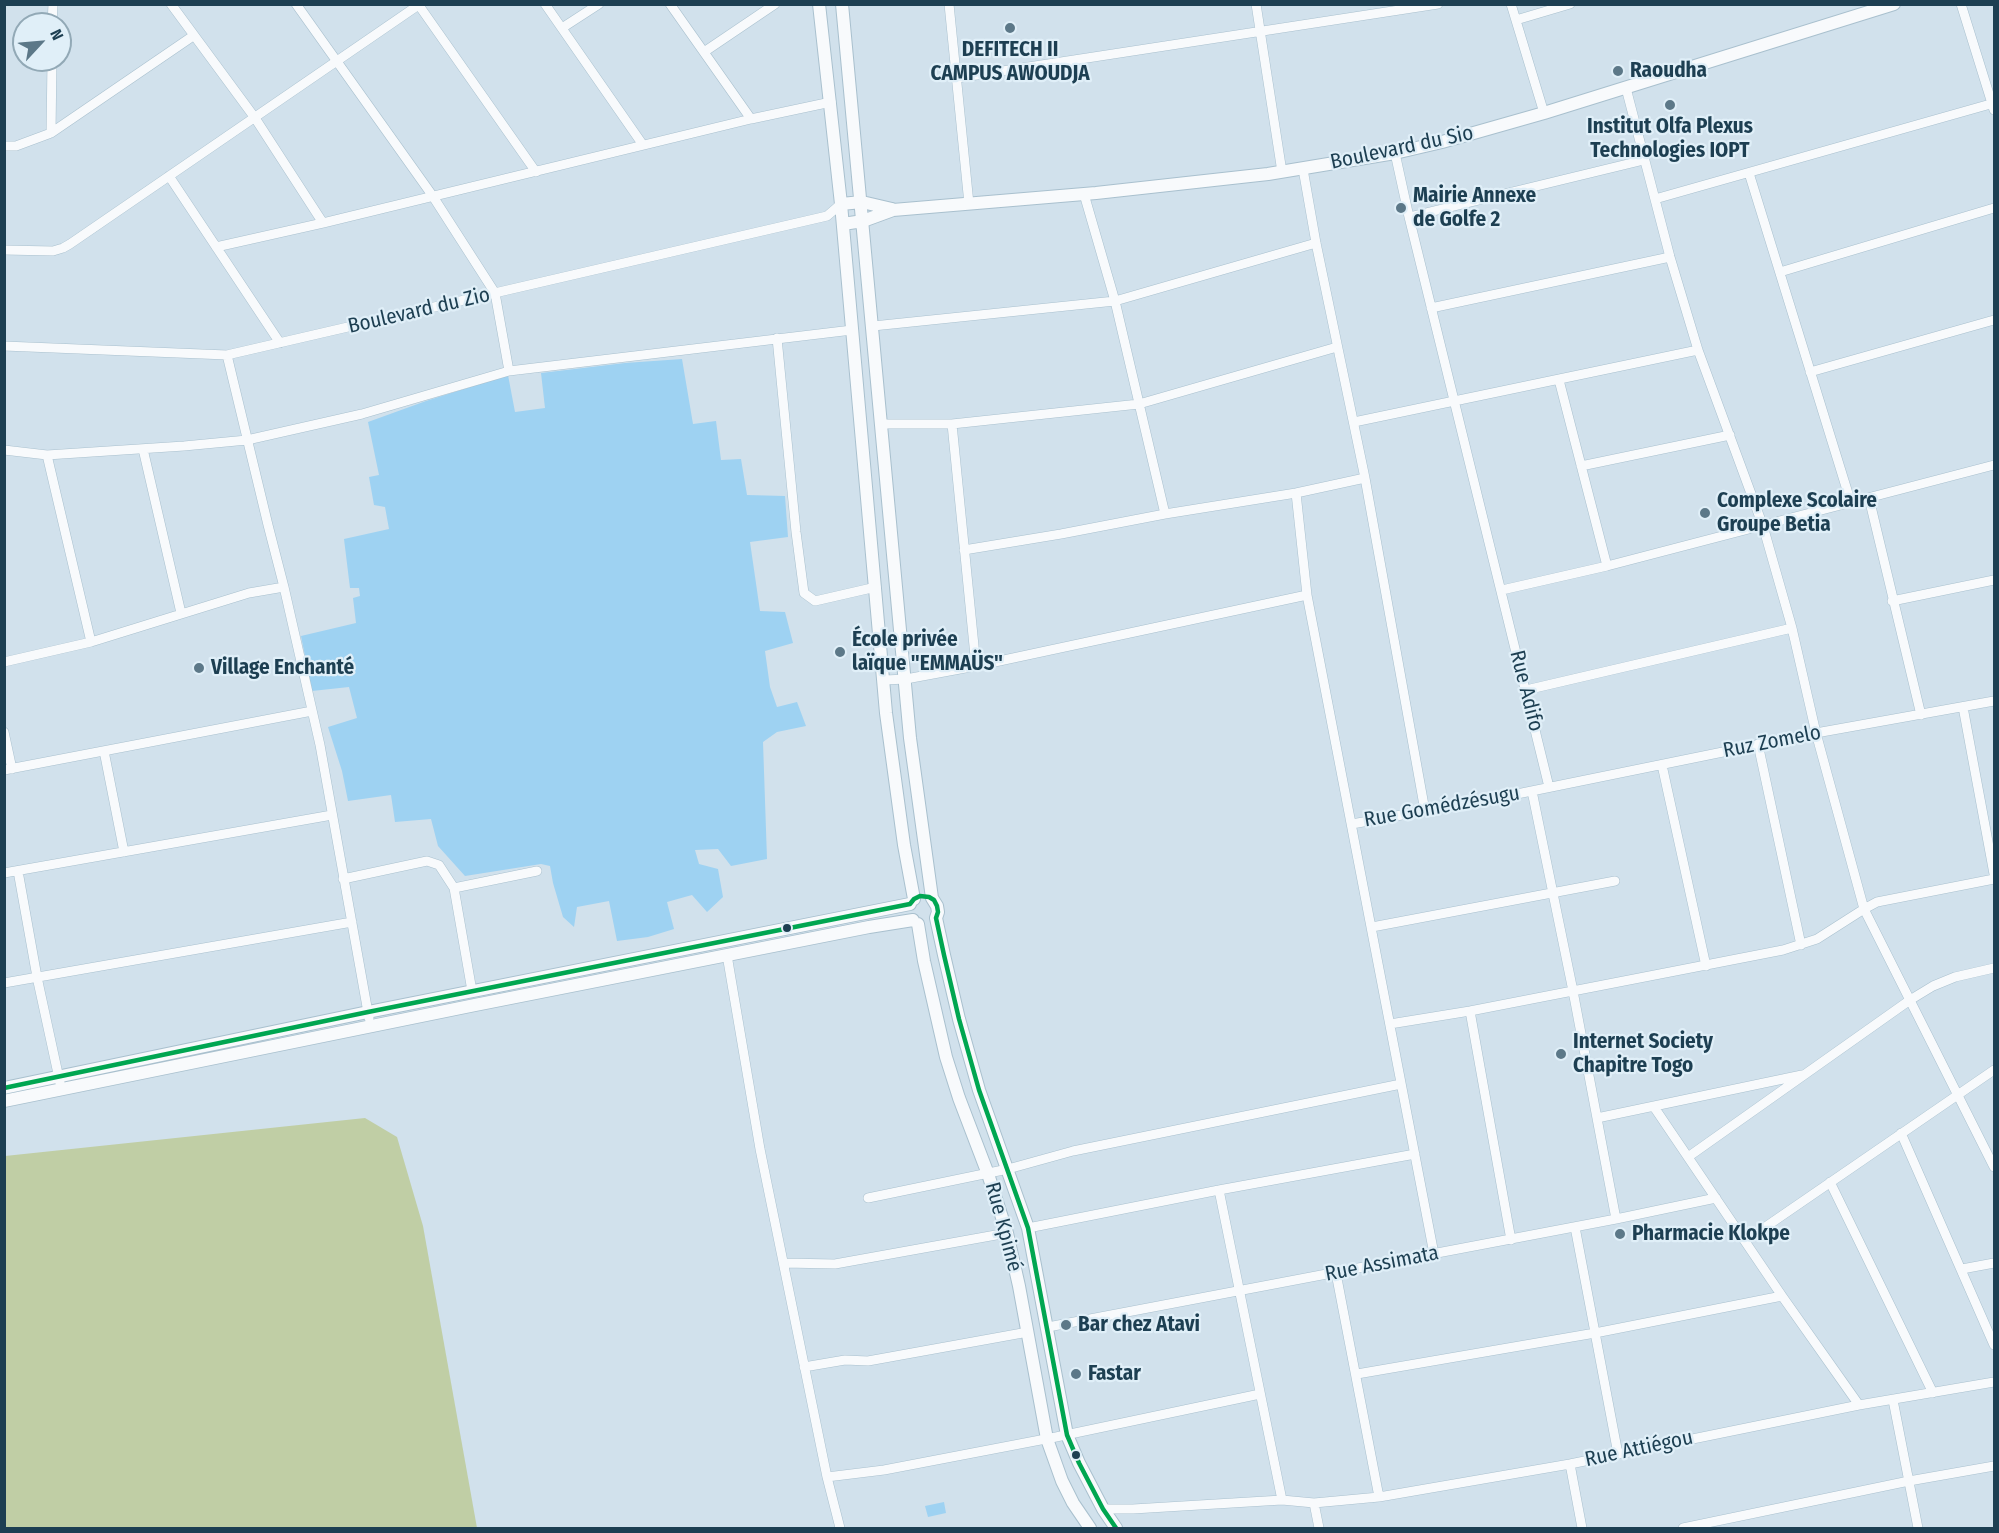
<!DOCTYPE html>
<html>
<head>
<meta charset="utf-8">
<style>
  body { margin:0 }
  #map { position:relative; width:1999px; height:1533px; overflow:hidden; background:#d1e1ec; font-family:"Fira Sans Condensed",sans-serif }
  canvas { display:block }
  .frame { position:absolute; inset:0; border:6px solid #1d3f52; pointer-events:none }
  .north { position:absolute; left:12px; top:12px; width:60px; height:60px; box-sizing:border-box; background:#e0eff8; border:2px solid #92a9b6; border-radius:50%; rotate:64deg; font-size:16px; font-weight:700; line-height:24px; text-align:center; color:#1d3f52 }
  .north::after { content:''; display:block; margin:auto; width:21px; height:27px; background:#5c7888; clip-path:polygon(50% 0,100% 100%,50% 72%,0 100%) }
</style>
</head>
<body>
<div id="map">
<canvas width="1999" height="1533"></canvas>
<div class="frame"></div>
<div class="north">N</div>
</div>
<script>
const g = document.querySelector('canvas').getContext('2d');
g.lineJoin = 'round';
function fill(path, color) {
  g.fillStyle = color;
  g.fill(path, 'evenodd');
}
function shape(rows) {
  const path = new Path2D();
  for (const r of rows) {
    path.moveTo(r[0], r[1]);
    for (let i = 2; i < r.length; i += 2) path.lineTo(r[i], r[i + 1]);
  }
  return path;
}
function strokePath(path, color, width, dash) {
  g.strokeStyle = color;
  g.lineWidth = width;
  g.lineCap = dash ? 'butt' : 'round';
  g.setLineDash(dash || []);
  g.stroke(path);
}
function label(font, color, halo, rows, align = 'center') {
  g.font = font + ' "Fira Sans Condensed",sans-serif';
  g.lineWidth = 4.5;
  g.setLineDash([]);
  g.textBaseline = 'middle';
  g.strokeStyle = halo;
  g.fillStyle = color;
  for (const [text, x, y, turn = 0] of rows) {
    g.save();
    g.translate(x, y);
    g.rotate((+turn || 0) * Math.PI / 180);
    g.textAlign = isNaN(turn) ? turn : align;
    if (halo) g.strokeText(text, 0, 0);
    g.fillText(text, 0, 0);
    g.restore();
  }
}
fill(shape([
  [365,1118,397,1137,423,1226,477,1528,5,1528,5,1156]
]), '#c0cea5');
fill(shape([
  [682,359,693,424,716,421,721,460,741,459,747,495,785,496,788,537,750,542,760,611,785,612,793,643,765,651,770,687,777,707,797,702,806,726,777,732,763,742,767,859,731,866,718,849,695,850,699,864,718,869,723,897,707,912,692,895,667,902,674,929,648,937,617,941,609,901,577,907,574,927,563,917,553,883,550,866,541,864,465,876,438,846,431,819,395,822,391,795,348,801,342,771,328,727,357,718,349,687,312,691,301,636,356,623,353,598,360,596,359,588,350,588,344,539,389,529,385,507,374,505,369,477,379,475,368,422,426,401,508,375,515,412,545,408,541,373,625,363],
  [944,1502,946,1513,928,1517,925,1506]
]), '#9ed2f2');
const street = shape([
  [171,4,255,118,323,223],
  [296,4,432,195,495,293,509,371],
  [418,4,536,172],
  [545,4,643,145],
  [670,4,751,119],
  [949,4,969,204],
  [1256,4,1282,172],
  [1511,4,1544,113],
  [1961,4,1994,110],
  [1516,20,1570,4],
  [52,24,53,4],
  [562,28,599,4],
  [704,52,775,4],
  [957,78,1438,4],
  [1626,88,1670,257,1698,350,1763,526,1792,628,1816,733,1864,909,1994,1167],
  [51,133,52,60],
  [4,146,16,146,51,133,193,36],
  [1395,153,1409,217,1549,787],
  [1303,169,1316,243,1365,478,1425,811],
  [1749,173,1851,503],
  [169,176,280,343],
  [1084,194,1115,301,1165,514],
  [1655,199,1994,103],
  [1409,217,1644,160],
  [216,247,323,223,751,119,831,102],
  [4,250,53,251,63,248,70,244,420,4],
  [1780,272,1994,208],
  [1431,308,1670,257],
  [873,326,1115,301,1316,243],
  [777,338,796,532,804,593,815,601,876,587],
  [4,346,227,355,827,216,841,204],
  [227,355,268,525,284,587,320,745,369,1018],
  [1810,372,1994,320],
  [1559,380,1607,566],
  [1354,422,1698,350],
  [882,424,952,424,1139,404,1337,347],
  [952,424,976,666],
  [143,449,181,613],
  [4,450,47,455,184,446,247,440,362,414,509,371,852,330],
  [47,455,91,642],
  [1581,466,1730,435],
  [1296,493,1307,595,1434,1254],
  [1869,498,1921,715],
  [964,550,1061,534,1165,514,1296,493,1365,478],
  [1502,590,1607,566,1994,465],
  [1892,601,1994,580],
  [4,662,91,642,249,593,284,587],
  [885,680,906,679,976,666,1307,595],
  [1526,690,1792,628],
  [1963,707,1994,874],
  [4,732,12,769],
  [1758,744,1801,945],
  [104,751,124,852],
  [1662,765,1706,966],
  [4,770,312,711],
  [1532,791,1573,991,1616,1219],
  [1352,824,1517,794,1816,733,1994,701],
  [18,871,37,977,60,1083],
  [4,873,332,815],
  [343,879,427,861,439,865,454,888,472,991],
  [454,888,537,871],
  [1372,927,1615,881],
  [727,955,760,1149,827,1477,840,1528],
  [4,983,352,922],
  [1470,1011,1511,1240],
  [1390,1024,1470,1011,1783,950,1817,939,1864,909,1877,902,1994,879],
  [1654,1107,1782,1296,1859,1405],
  [1597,1118,1802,1075],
  [1901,1133,1994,1345],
  [1688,1157,1910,1000,1933,986,1955,977,1994,968],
  [1830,1182,1933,1393],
  [1219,1190,1282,1500],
  [868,1198,1008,1169,1073,1151,1401,1084],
  [1575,1227,1618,1454],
  [1028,1228,1219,1190,1415,1154],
  [1745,1241,1994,1070],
  [784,1263,835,1264,1007,1233],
  [1962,1269,1994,1263],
  [1336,1273,1379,1497],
  [1048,1327,1616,1219,1716,1198],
  [804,1367,845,1360,868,1361,1028,1332],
  [1357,1374,1595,1333,1782,1296],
  [1893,1400,1918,1528],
  [1570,1464,1582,1528],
  [827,1477,884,1470,1056,1437,1260,1394],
  [1314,1503,1319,1528],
  [1103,1509,1133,1509,1282,1500,1314,1503,1379,1497,1570,1464,1859,1405,1994,1382],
  [1683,1528,1909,1481,1994,1466]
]);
const secondary = shape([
  [819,4,841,204,886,713,904,845,914,899],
  [842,4,910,738,932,898,937,906,938,912,936,918,944,955,959,1019,979,1090,1028,1228,1067,1435,1079,1463,1103,1509,1116,1528],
  [841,204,862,202,892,209],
  [843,224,863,221,893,210,1096,193,1268,174,1395,153,1442,142,1544,113,1894,4],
  [918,924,924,961,946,1057,959,1098,988,1174,1007,1233,1019,1286,1047,1439,1062,1481,1073,1503,1090,1528],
  [4,1088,368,1012,910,904],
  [4,1101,475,1005,869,927,913,920]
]);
strokePath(street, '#a9c0ce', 10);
strokePath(secondary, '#a9c0ce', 14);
strokePath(street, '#f8fafc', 9);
strokePath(secondary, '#f8fafc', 12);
strokePath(shape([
  [4,1088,368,1012,910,904,914,899,920,896,929,897,934,900,937,906,938,912,936,918,944,955,959,1019,979,1090,1028,1228,1067,1435,1079,1463,1103,1509,1116,1528]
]), '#00a651', 4.5);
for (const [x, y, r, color] of [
  [1010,28,6,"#5c7888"],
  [1618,71,6,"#5c7888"],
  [1670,105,6,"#5c7888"],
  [1401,208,6,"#5c7888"],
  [1705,513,6,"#5c7888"],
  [840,652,6,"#5c7888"],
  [199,668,6,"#5c7888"],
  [787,928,5,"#1d3f52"],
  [1561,1054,6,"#5c7888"],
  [1620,1234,6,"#5c7888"],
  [1066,1325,6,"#5c7888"],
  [1076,1374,6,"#5c7888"],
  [1076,1455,5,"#1d3f52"]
]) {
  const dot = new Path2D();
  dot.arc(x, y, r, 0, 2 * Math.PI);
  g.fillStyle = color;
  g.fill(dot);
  strokePath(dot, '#e0eff8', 2);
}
label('bold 21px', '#1d3f52', '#e0eff8', [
  ["DEFITECH II",1010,50,"center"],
  ["CAMPUS AWOUDJA",1010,74,"center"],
  ["Raoudha",1630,71],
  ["Institut Olfa Plexus",1670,127,"center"],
  ["Technologies IOPT",1670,151,"center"],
  ["Mairie Annexe",1413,196],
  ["de Golfe 2",1413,220],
  ["Complexe Scolaire",1717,501],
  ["Groupe Betia",1717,525],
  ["École privée",852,640],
  ["laïque \"EMMAÜS\"",852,664],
  ["Village Enchanté",211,668],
  ["Internet Society",1573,1042],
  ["Chapitre Togo",1573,1066],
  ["Pharmacie Klokpe",1632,1234],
  ["Bar chez Atavi",1078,1325],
  ["Fastar",1088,1374]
], 'left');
label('21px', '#1d3f52', '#e0eff8', [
  ["Boulevard du Sio",1402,148,-12],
  ["Boulevard du Zio",419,311,-13],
  ["Rue Adifo",1526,691,76],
  ["Ruz Zomelo",1772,742,-11],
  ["Rue Gomédzésugu",1442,807,-10],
  ["Rue Kpimé",1003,1227,75],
  ["Rue Assimata",1382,1264,-11],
  ["Rue Attiégou",1639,1449,-12]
]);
</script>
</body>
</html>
